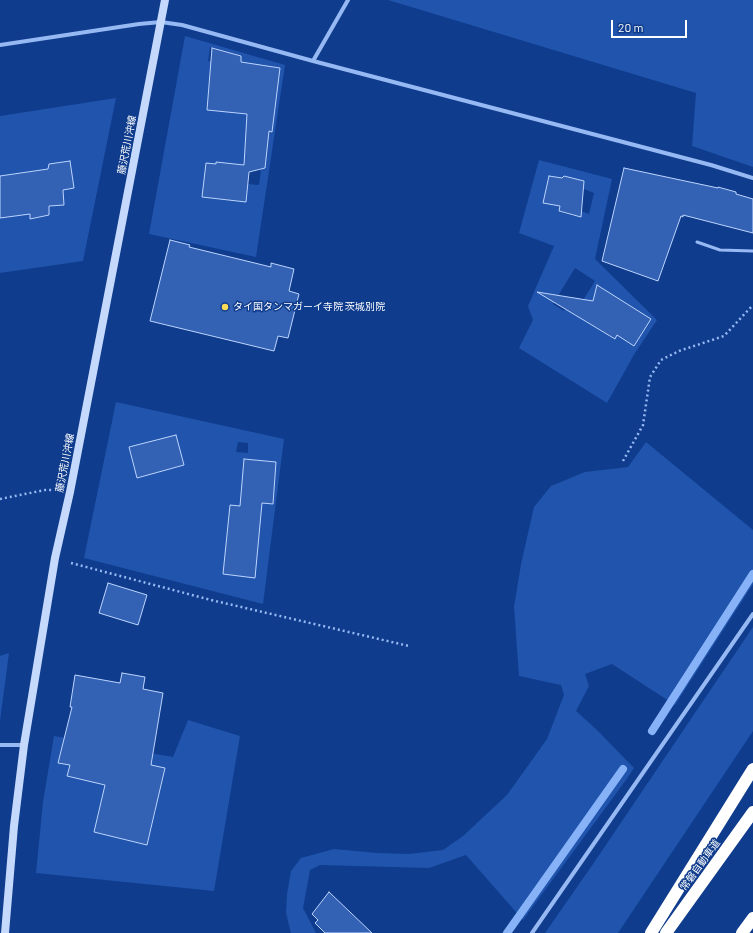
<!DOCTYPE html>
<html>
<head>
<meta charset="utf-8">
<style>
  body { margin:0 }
  #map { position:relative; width:753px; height:933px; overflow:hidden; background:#0f3c8d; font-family:Barlow,sans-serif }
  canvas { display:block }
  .scale { position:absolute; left:611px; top:20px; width:76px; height:18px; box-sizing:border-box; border:2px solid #fff; border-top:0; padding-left:5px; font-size:12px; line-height:14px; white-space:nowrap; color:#fff; -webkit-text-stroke:3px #0f3c8d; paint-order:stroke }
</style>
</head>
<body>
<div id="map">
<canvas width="753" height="933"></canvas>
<div class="scale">20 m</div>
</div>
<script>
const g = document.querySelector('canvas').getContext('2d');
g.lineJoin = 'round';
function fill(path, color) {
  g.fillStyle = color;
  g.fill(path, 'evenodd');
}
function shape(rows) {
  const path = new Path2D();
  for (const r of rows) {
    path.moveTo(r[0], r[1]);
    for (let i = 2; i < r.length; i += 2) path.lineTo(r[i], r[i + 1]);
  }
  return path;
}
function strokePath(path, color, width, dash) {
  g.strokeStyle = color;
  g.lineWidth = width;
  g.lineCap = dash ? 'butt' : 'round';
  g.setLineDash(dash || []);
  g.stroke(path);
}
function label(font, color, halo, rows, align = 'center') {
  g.font = font + ' Barlow,"Noto Sans JP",sans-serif';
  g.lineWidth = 3;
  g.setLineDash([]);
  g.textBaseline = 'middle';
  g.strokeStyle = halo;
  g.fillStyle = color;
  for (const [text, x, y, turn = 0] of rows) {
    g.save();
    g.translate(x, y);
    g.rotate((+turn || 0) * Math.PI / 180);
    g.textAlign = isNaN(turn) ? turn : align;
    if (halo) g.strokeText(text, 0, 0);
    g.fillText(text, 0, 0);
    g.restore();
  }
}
fill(shape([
  [388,0,753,0,753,167,692,146,696,93],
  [185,36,285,65,256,257,149,234],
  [210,47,241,56,240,72,258,65,280,68,272,131,247,130,247,114,207,110,210,69,213,62,208,61],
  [266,161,265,168,261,170,259,185,248,184,246,202,202,197,206,163,216,164,217,162,244,165],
  [116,98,83,261,0,273,0,218,30,214,31,219,49,215,49,206,64,205,63,190,74,188,70,161,48,169,0,176,0,116],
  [539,160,612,179,595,259,657,320,635,353,607,403,519,348,533,320,528,306,554,246,519,233],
  [550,176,562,178,564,176,584,181,584,189,594,193,589,214,576,209,574,216,559,212,560,206,543,202],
  [575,268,595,281,575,313,566,308,564,311,553,304],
  [601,288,651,319,634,346,617,335,614,339,583,320,584,315],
  [116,402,284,439,263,604,84,558],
  [176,435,184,465,137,478,129,447],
  [238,442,248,443,248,453,236,452],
  [244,459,276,462,273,504,241,501],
  [230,505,261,508,238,576,223,574],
  [646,442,753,530,753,584,675,705,612,664,585,674,589,686,576,711,597,730,634,768,626,780,523,920,466,855,429,868,320,865,310,870,303,908,316,933,291,933,286,913,287,894,291,871,301,858,334,849,377,853,409,854,443,850,463,836,507,795,547,739,564,695,561,685,519,676,514,607,521,564,534,507,551,486,585,472,628,467],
  [753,627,753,731,618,933,545,933,593,864],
  [9,653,0,721,0,656],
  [188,720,240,736,214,891,36,873,43,802,54,736,173,757],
  [63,743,75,745,114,787,67,776,70,765,58,763],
  [127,751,153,757,146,786],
  [165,768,161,786,149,784],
  [102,797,156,810,147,845,94,832]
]), '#2054ad');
strokePath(shape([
  [652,731,753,574],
  [507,933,623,769]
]), '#87b2f7', 8);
const building = shape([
  [212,48,241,56,241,62,280,68,272,132,269,131,265,168,249,172,246,202,202,197,206,163,216,164,216,162,244,165,247,114,207,110,212,48],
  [70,161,74,188,63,190,64,205,49,206,49,215,30,219,30,214,0,218,0,176,48,169,49,164,70,161],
  [624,168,718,188,718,187,736,192,736,194,753,199,753,233,683,215,683,217,681,216,658,281,602,261,624,168],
  [549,176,562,178,564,176,584,181,581,217,559,211,560,206,543,203,549,176],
  [170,240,190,245,189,247,271,267,271,263,294,269,289,291,299,294,288,338,278,336,274,351,150,321,170,240],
  [597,285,651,319,634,346,617,335,615,339,537,292,593,301,597,285],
  [176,435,184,465,137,478,129,447,176,435],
  [244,459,276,462,273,504,262,503,255,578,223,574,230,505,240,506,244,459],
  [108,583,147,595,138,625,99,613,108,583],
  [122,673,145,677,143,689,163,693,151,765,165,768,147,845,94,832,105,785,67,776,70,765,58,763,72,707,70,707,75,675,120,683,122,673],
  [329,892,372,933,325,933,315,923,318,920,312,914,329,892]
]);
fill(building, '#3362b5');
strokePath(building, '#bdd5fe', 1);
strokePath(shape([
  [623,461,643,425,650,377,661,360,679,351,724,336,753,305],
  [0,499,45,490,53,490],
  [71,563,211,600,409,646]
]), '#96b9f3', 2.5, [2, 3]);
strokePath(shape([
  [697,242,720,250,753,251]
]), '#96b9f3', 3);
strokePath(shape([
  [0,45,139,24,161,22,182,25,313,61,711,165,753,178],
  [313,61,348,0],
  [0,745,24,745],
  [532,933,753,614]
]), '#96b9f3', 4);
strokePath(shape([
  [5,933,14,826,24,745,55,558,70,492,165,0]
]), '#c5d9fd', 8);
strokePath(shape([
  [651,933,753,769],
  [666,933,753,812],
  [742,933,753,918]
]), '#fff', 12);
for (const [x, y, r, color] of [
  [225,307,4,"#ffdc58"]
]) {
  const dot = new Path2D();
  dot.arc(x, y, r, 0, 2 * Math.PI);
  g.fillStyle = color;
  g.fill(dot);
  strokePath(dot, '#0f3c8d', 1.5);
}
label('10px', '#fff', '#0f3c8d', [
  ["藤沢荒川沖線",127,145,-79],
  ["藤沢荒川沖線",65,463,-79],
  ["常磐自動車道",700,865,-54]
]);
label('10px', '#fff', '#0f3c8d', [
  ["タイ国タンマガーイ寺院 茨城別院",233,307]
], 'left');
</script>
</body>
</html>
